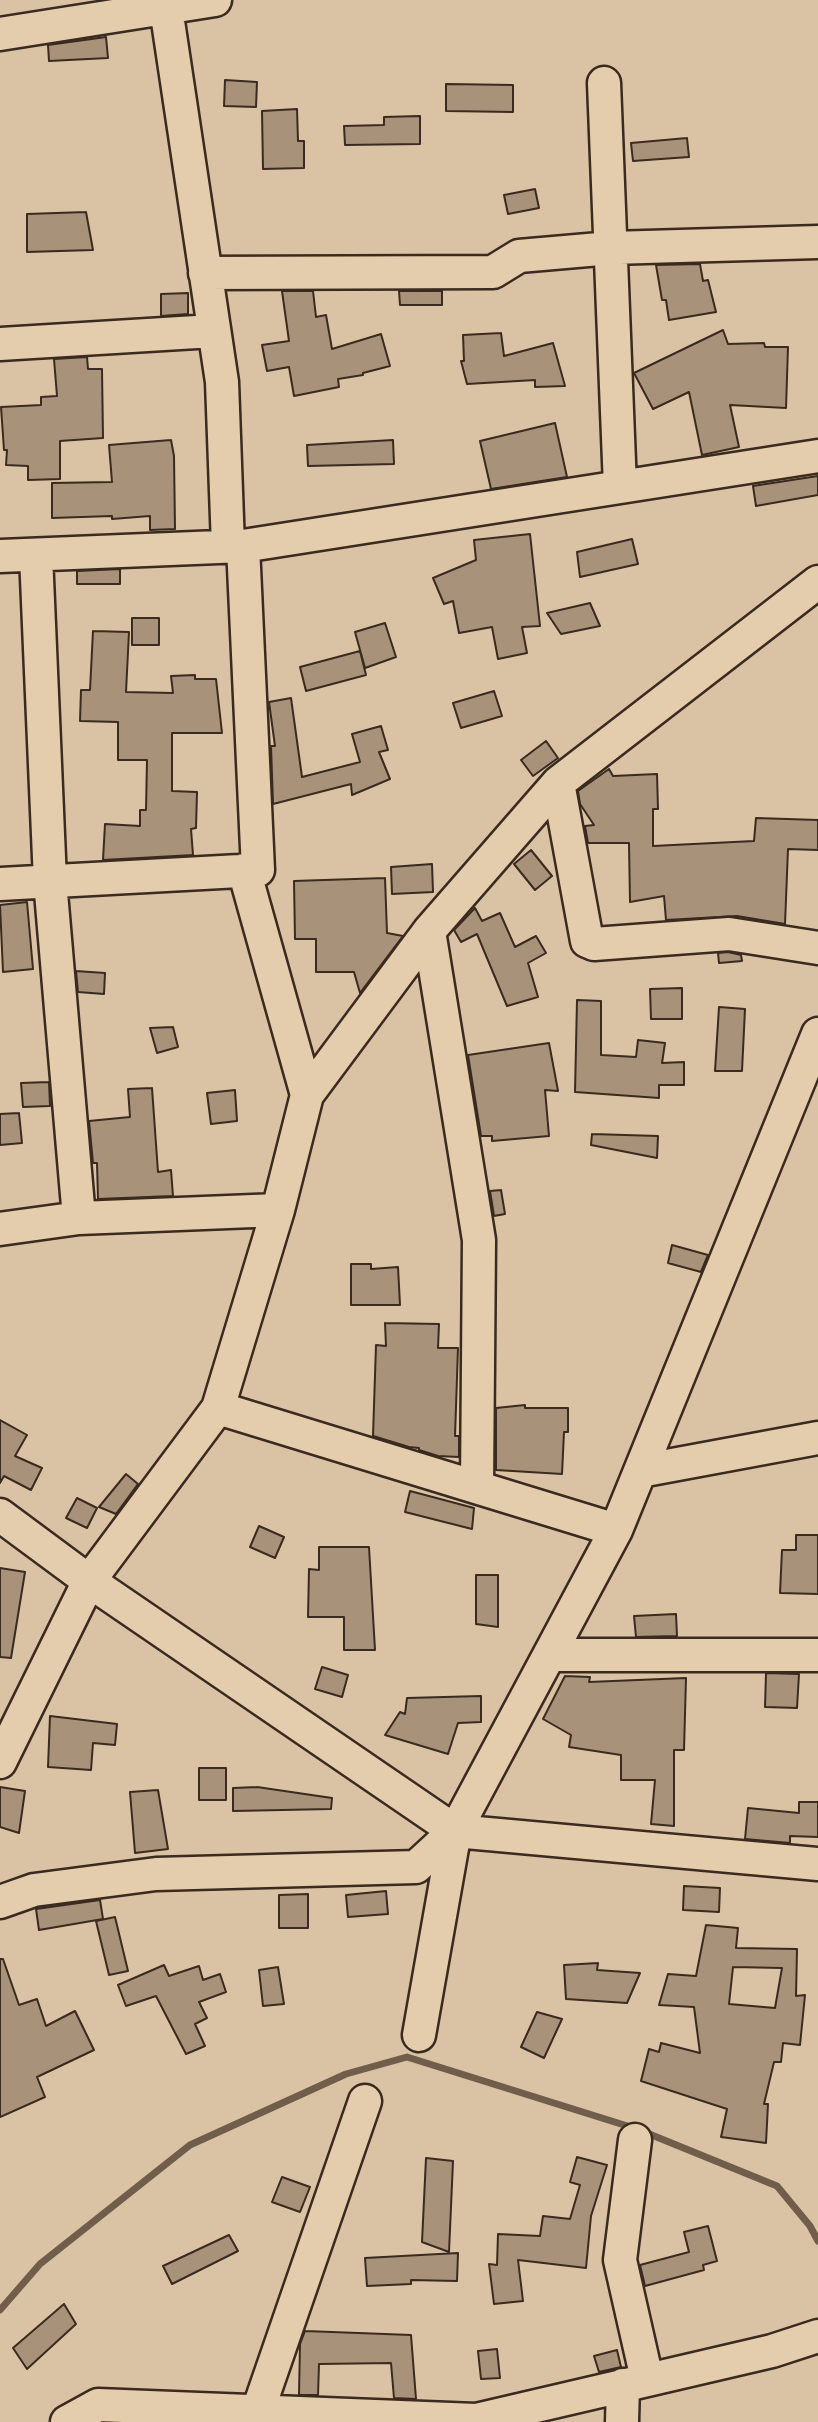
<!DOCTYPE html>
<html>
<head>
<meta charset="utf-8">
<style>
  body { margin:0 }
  canvas { display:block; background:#d9c3a4 }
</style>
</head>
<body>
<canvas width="818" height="2422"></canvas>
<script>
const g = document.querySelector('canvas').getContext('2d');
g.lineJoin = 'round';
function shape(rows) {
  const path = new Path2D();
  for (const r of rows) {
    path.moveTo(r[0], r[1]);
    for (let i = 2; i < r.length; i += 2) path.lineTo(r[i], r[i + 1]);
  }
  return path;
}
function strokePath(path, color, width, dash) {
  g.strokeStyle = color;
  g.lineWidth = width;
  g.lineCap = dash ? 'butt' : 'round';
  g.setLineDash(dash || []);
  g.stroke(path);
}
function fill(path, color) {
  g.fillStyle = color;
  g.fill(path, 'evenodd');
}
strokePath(shape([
  [0,2310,40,2264,190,2145,346,2074,407,2057,637,2129,777,2186,810,2226,818,2241]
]), '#705e4b', 7);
const building = shape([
  [106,37,108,58,49,61,48,45,106,37],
  [225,80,257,82,256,107,224,106,225,80],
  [446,84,513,85,513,112,446,111,446,84],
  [297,109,298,141,304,141,304,168,263,169,262,111,297,109],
  [420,116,420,144,345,145,344,126,384,125,384,117,420,116],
  [687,138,689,157,633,161,631,143,687,138],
  [535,189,539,208,508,214,504,195,535,189],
  [86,212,93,250,27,252,27,214,86,212],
  [700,264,703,281,708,280,716,312,669,320,666,300,662,300,656,265,700,264],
  [282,291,313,291,316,317,326,315,332,349,381,334,390,366,363,373,363,375,338,379,339,387,294,396,289,367,267,371,262,345,289,341,282,291],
  [399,291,442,291,442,305,400,305,399,291],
  [188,293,188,314,161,316,161,294,188,293],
  [723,330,728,344,764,343,765,347,788,347,786,408,730,405,739,447,702,455,689,392,653,409,634,373,723,330],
  [501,333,504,356,553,343,565,386,535,387,535,380,467,384,461,361,464,361,463,335,501,333],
  [87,357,88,369,102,369,103,438,60,441,60,479,28,480,28,466,6,465,7,450,4,450,1,407,41,405,41,397,57,396,54,359,87,357],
  [555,423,567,477,491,489,480,441,555,423],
  [171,440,174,456,175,529,150,530,150,516,112,519,112,516,52,518,52,483,112,482,109,445,171,440],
  [393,440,394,464,308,466,307,445,393,440],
  [818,476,818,495,756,506,753,486,818,476],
  [530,534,540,626,522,627,527,653,498,659,492,627,459,633,453,601,444,604,433,578,476,560,474,540,530,534],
  [632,539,638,564,580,577,577,552,632,539],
  [120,569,120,584,77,584,77,571,120,569],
  [590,603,600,626,561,634,547,613,590,603],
  [132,618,159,618,159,645,132,645,132,618],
  [385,623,396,657,365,668,355,632,385,623],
  [93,631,129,632,126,692,173,693,171,676,195,675,195,679,216,679,222,733,172,733,172,791,197,792,196,828,191,829,193,855,103,860,105,824,140,826,140,810,146,810,147,760,118,760,118,722,80,721,81,690,90,690,93,631],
  [360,651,366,675,306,691,300,667,360,651],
  [494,691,502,716,461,728,453,703,494,691],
  [291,698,302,777,360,762,352,734,381,726,388,750,379,752,390,779,352,795,351,784,273,804,271,746,275,746,269,702,291,698],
  [546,741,558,758,533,776,521,760,546,741],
  [609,769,613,776,657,774,658,809,653,809,653,846,754,841,756,818,818,820,818,850,788,849,785,924,737,916,666,920,664,896,630,902,629,843,588,843,585,826,594,825,580,804,578,791,609,769],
  [531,850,552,876,535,890,514,864,531,850],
  [432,864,433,892,392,894,391,867,432,864],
  [385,878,387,933,403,936,360,993,354,972,316,972,316,939,295,939,294,881,385,878],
  [27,902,33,969,3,972,0,905,27,902],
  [475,908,482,921,500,913,515,947,536,936,546,953,528,963,538,997,507,1006,477,934,461,942,454,930,475,908],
  [728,952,741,955,742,961,719,963,718,953,728,952],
  [76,971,105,973,104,994,78,992,76,971],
  [682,988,682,1019,651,1019,650,989,682,988],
  [577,1000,601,1001,601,1055,636,1057,638,1040,665,1043,662,1063,684,1062,684,1085,659,1085,659,1098,575,1092,577,1000],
  [719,1007,745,1009,742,1071,715,1071,719,1007],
  [173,1027,178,1047,157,1053,150,1028,173,1027],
  [549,1043,558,1091,545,1090,549,1136,492,1141,492,1136,481,1136,468,1055,549,1043],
  [49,1082,50,1106,23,1107,21,1083,49,1082],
  [152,1088,158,1172,171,1170,173,1196,98,1199,97,1163,93,1163,89,1121,130,1117,128,1089,152,1088],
  [235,1090,237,1121,211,1124,207,1093,235,1090],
  [19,1113,22,1143,0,1145,0,1114,19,1113],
  [592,1134,658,1136,657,1158,591,1145,592,1134],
  [501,1190,505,1214,494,1216,490,1191,501,1190],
  [672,1245,708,1255,701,1272,668,1263,672,1245],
  [351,1264,371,1264,371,1269,398,1267,400,1305,351,1305,351,1264],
  [385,1323,439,1324,438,1348,458,1348,455,1436,459,1436,459,1457,438,1456,419,1450,419,1448,409,1447,373,1436,376,1345,386,1346,385,1323],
  [525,1405,525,1408,568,1408,568,1432,564,1432,562,1474,496,1470,496,1408,525,1405],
  [0,1420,27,1435,15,1456,42,1468,31,1490,4,1476,0,1483,0,1420],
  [126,1474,138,1484,116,1514,99,1507,126,1474],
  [410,1491,474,1508,472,1529,405,1512,410,1491],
  [77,1498,97,1508,87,1528,66,1518,77,1498],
  [259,1526,284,1537,275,1558,250,1547,259,1526],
  [796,1535,818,1535,818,1594,780,1593,782,1550,796,1550,796,1535],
  [319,1547,369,1547,375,1650,344,1650,344,1617,308,1617,309,1569,319,1570,319,1547],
  [0,1568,25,1572,11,1658,0,1657,0,1568],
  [476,1575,498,1575,498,1627,476,1624,476,1575],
  [676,1614,677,1636,636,1637,634,1616,676,1614],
  [322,1667,348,1675,342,1697,315,1689,322,1667],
  [766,1673,799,1674,797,1708,765,1707,766,1673],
  [565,1676,590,1677,589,1682,686,1678,684,1750,674,1750,674,1826,651,1824,655,1780,621,1780,621,1755,569,1747,571,1735,543,1719,565,1676],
  [481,1696,481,1722,458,1723,448,1754,385,1735,400,1712,405,1714,407,1698,481,1696],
  [50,1716,117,1724,115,1745,93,1743,91,1770,48,1767,50,1716],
  [199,1768,226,1768,226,1800,199,1800,199,1768],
  [0,1787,25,1791,19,1833,0,1827,0,1787],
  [257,1787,332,1798,331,1809,233,1811,233,1788,257,1787],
  [158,1790,168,1849,135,1853,130,1792,158,1790],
  [799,1802,818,1802,818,1837,790,1836,790,1843,745,1839,748,1808,799,1813,799,1802],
  [684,1886,720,1888,719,1912,683,1910,684,1886],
  [386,1891,388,1914,348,1917,346,1895,386,1891],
  [308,1894,308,1928,279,1928,279,1895,308,1894],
  [100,1900,103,1919,39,1930,36,1909,100,1900],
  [115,1917,128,1971,109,1975,96,1921,115,1917],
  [706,1925,738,1928,736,1948,797,1949,796,1996,805,1995,800,2045,783,2043,781,2062,774,2062,764,2104,768,2104,766,2143,721,2137,727,2109,641,2081,649,2049,659,2052,661,2043,700,2053,694,2007,659,2005,668,1974,696,1976,706,1925],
  [733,1967,782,1968,775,2008,729,2004,733,1967],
  [0,1959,3,1959,19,2005,37,1999,46,2026,75,2011,94,2050,37,2077,45,2097,0,2117,0,1959],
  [598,1963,597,1970,640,1973,627,2003,566,1999,564,1965,598,1963],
  [164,1965,169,1976,199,1966,203,1980,220,1974,226,1992,199,2002,207,2018,195,2024,205,2046,186,2054,156,1996,126,2006,118,1985,164,1965],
  [278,1967,284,2004,263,2006,259,1970,278,1967],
  [537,2012,562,2019,544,2058,521,2047,537,2012],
  [577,2157,607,2165,591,2216,586,2268,518,2260,523,2301,494,2304,489,2264,497,2265,498,2234,540,2236,543,2216,570,2219,580,2185,570,2182,577,2157],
  [426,2158,453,2161,449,2252,422,2242,426,2158],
  [282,2177,310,2187,300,2212,272,2202,282,2177],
  [708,2226,717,2261,703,2265,704,2270,645,2286,640,2265,689,2252,684,2232,708,2226],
  [229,2235,238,2251,172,2284,163,2266,229,2235],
  [458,2253,457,2281,411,2280,411,2284,367,2286,365,2258,458,2253],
  [64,2304,76,2324,27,2369,13,2348,64,2304],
  [305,2331,411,2335,416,2399,394,2398,391,2363,319,2364,318,2395,299,2395,300,2344,305,2331],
  [497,2349,500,2378,481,2379,478,2351,497,2349],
  [617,2350,621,2367,599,2372,594,2356,617,2350]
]);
fill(building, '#a8937a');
strokePath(building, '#3b2a1e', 2);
const minor = shape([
  [166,8,222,382,228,546],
  [0,34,215,0],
  [604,83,620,487],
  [205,273,493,272,519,256,611,248,818,242],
  [0,344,213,331],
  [243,546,818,456],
  [36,555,50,881,79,1218],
  [0,556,243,546,258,870,0,884],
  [558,783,587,941,594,944,729,934,818,948],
  [244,870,307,1095],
  [429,931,479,1240,477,1487],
  [0,1229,79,1218,278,1210],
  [218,1408,616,1530,455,1831,419,2035],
  [640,1471,818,1438],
  [0,1515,89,1581,455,1831,818,1864],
  [616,1530,818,1034],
  [550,1655,818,1655],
  [0,1762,89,1581,218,1408,278,1210,307,1095,429,931,558,783,818,582],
  [0,1902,34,1890,156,1874,416,1867,455,1831],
  [635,2140,620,2260,647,2379],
  [67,2422,98,2405,476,2420,772,2351,818,2336],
  [254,2422,365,2101],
  [622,2422,623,2385]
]);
strokePath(minor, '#3b2a1e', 37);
strokePath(minor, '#e3cdac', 32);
</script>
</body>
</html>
